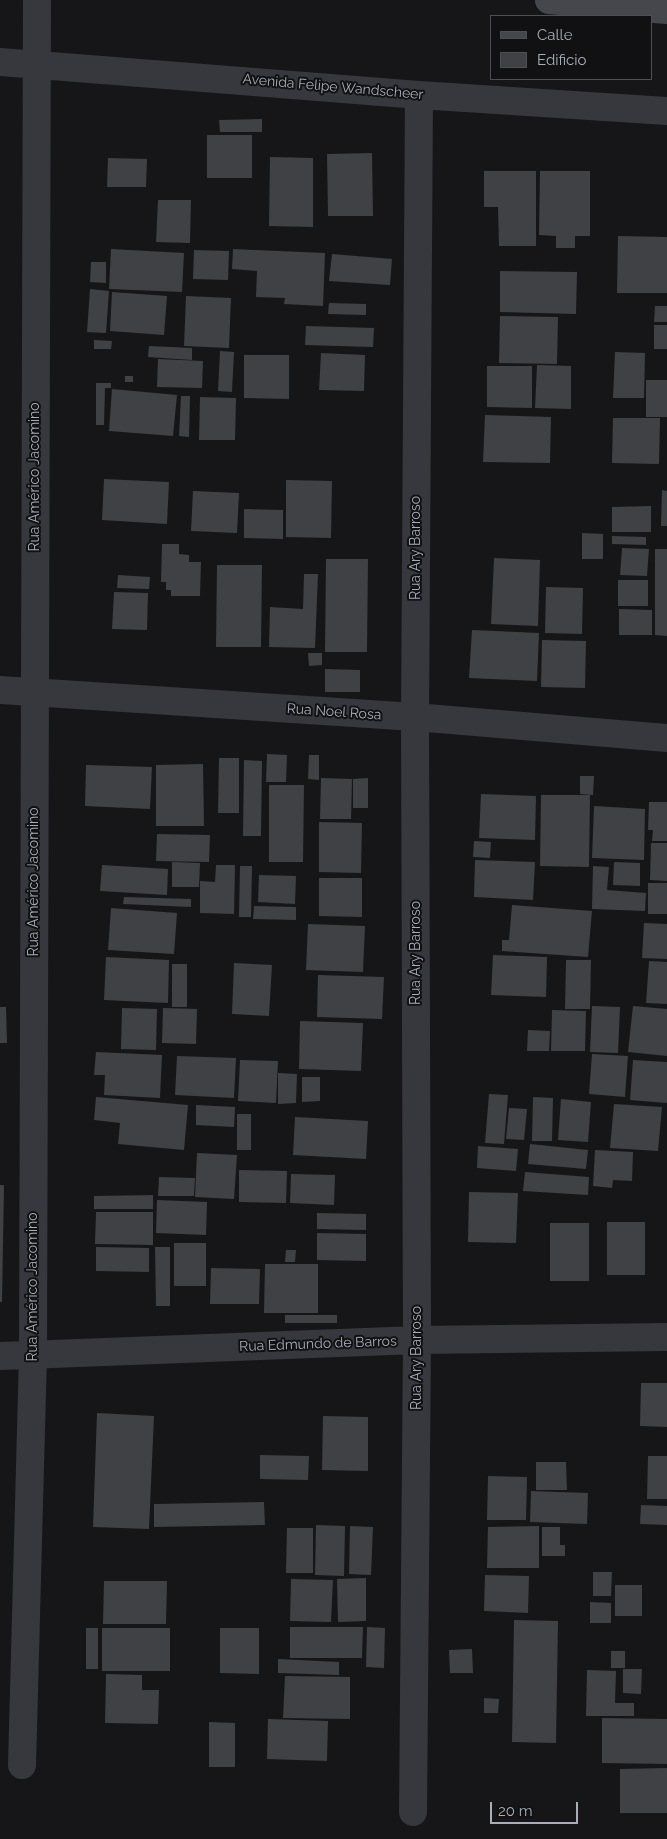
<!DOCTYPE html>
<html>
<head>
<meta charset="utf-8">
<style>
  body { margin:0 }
  #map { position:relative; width:667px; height:1839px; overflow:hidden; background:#161618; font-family:Raleway,sans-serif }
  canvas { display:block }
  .legend { position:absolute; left:490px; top:15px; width:162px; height:65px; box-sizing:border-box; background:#111113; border:1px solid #4d4f55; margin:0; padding:6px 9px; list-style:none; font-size:15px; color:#a8adb8 }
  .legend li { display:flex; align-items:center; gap:10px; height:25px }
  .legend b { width:25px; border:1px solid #4d4f55 }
  .scale { position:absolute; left:490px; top:1802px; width:88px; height:22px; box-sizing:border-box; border:2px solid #a8adb8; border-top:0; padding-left:6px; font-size:15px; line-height:18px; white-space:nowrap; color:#a8adb8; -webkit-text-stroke:4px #111113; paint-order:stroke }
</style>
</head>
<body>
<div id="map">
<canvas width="667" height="1839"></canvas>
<ul class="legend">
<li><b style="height:6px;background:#45474d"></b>Calle</li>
<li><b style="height:14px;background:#404145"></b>Edificio</li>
</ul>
<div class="scale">20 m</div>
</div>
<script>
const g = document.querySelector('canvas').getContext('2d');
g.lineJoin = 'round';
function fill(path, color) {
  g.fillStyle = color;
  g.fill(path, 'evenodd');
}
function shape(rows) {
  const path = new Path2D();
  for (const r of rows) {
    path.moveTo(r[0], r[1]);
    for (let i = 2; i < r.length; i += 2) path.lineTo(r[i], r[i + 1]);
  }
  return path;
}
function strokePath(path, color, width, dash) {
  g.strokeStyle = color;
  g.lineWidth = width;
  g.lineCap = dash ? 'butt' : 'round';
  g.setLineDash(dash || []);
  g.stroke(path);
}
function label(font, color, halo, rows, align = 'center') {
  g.font = font + ' Raleway,sans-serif';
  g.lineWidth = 4;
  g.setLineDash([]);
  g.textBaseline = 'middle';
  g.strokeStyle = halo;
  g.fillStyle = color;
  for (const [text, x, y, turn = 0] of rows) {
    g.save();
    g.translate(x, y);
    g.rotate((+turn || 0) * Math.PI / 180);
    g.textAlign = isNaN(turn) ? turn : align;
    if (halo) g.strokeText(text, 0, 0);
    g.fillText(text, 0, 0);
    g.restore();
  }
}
fill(shape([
  [262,119,262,132,220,132,219,120],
  [207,135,252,135,252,178,207,178],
  [372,153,373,216,328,216,327,154],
  [270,157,313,158,313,227,269,226],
  [108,158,147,159,146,187,107,187],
  [484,171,536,171,536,246,499,246,498,207,484,207],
  [540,171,590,171,590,236,575,236,575,248,556,248,556,236,539,235],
  [158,200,191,200,190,243,156,242],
  [618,236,667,237,667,293,617,293],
  [111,249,184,253,182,292,109,289],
  [233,249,325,253,323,306,284,304,285,298,256,297,257,271,232,269],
  [194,250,229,251,228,280,193,279],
  [332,254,392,259,390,285,329,281],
  [91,262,106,262,106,283,90,282],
  [500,271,577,272,576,314,500,312],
  [90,289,109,291,106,333,87,332],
  [112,292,167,296,164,335,110,331],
  [186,296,231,298,229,348,184,346],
  [329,303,366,304,366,315,328,314],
  [655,306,667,306,667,322,654,322],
  [500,316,558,317,557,364,499,363],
  [654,325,667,325,667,349,654,349],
  [306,326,374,328,373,347,305,345],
  [94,340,112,341,111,349,94,349],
  [149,346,192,348,192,360,148,357],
  [220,351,234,352,232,392,218,391],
  [615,352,645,353,644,398,613,398],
  [321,353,365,355,364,391,319,390],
  [244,355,289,355,289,399,244,398],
  [158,359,203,361,202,388,157,387],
  [537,365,571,366,571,409,535,408],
  [487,366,532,366,532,408,487,407],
  [125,376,133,376,133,382,125,382],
  [646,380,667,380,667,417,646,417],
  [96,383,111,383,111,388,105,388,104,425,96,425],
  [112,389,177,395,173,436,109,431],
  [181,396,190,396,189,437,179,436],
  [200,397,236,398,235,440,199,440],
  [485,415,551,417,550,463,483,462],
  [613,418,660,418,659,464,612,463],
  [104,479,169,482,167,524,102,520],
  [286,480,332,481,331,538,286,537],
  [662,490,667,491,667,526,661,526],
  [193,491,239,493,237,533,191,531],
  [651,506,651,532,612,532,612,507],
  [244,509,283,510,283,539,244,538],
  [582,533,603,534,603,559,582,559],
  [612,536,646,537,646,545,612,544],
  [162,544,179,544,179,554,189,555,189,562,201,562,200,596,171,596,171,590,166,590,166,582,161,582],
  [622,548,649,549,647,576,620,575],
  [655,549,667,549,667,636,655,635],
  [494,558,540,560,538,626,491,624],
  [326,559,368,559,367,652,325,652],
  [217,565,262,565,261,647,216,647],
  [304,574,318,574,315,648,269,647,270,607,303,609],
  [118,575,150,577,149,589,117,588],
  [618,580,648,580,648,606,618,606],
  [546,587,583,588,582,634,545,633],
  [114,592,148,593,147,630,112,629],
  [619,609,652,610,652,635,619,635],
  [472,630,539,633,537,681,469,678],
  [542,640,586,641,585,688,541,687],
  [308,653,322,653,322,665,309,666],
  [325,669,360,670,360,692,325,692],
  [267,754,287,755,286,782,266,782],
  [309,755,319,755,319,780,308,779],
  [219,758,239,758,239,813,218,813],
  [244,760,262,761,261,836,243,836],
  [203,764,204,826,156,826,156,765],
  [86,765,152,767,150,809,85,806],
  [580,776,594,776,593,795,580,794],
  [321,778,352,779,351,819,320,819],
  [368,778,368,808,353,808,353,779],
  [269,785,304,785,303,862,269,862],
  [481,794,536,796,535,840,479,838],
  [541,795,590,795,589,867,540,866],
  [649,802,667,802,667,841,652,841,653,830,648,830],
  [594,806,645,809,644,860,592,858],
  [319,822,362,823,361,873,319,872],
  [157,834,210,835,209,862,156,861],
  [474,841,491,842,490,858,473,857],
  [651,843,667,843,667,881,650,880],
  [475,860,535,862,533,900,474,897],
  [172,862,200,863,199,887,172,887],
  [614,862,640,863,640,886,613,885],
  [102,865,168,869,167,895,100,891],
  [216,865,235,865,234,914,200,913,200,881,215,882],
  [240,866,252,866,251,917,239,917],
  [593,866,609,867,607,890,646,893,645,911,592,909],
  [259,875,296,876,295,904,258,902],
  [319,878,362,878,362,917,319,916],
  [648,883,667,883,667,914,648,914],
  [124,897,191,899,191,907,123,904],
  [512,905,592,911,588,957,502,951,502,940,509,940],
  [254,906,296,907,296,920,253,919],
  [111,908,177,913,174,954,108,950],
  [644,923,667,924,667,959,642,958],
  [308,924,365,926,363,972,306,970],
  [493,955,547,957,546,997,491,995],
  [106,957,169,960,168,1003,104,1000],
  [566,960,591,960,590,1009,565,1009],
  [649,961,667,962,667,1004,646,1003],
  [234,963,272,965,269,1016,232,1014],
  [172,964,187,964,187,1007,172,1007],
  [318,975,384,977,382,1019,317,1017],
  [592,1006,620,1007,618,1053,590,1052],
  [633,1006,667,1009,667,1056,628,1052],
  [0,1007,6,1007,7,1043,0,1043],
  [122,1008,157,1009,156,1050,121,1049],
  [163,1008,197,1009,196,1044,162,1043],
  [552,1010,586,1011,585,1051,551,1051],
  [300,1021,363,1023,361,1071,299,1069],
  [528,1030,550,1031,549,1051,527,1051],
  [96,1052,162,1055,160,1098,104,1095,105,1075,94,1075],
  [592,1054,628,1056,625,1097,589,1094],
  [177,1056,236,1058,234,1098,175,1095],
  [240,1060,278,1061,276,1103,238,1101],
  [633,1060,667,1062,667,1103,630,1100],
  [278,1073,297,1074,296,1103,278,1104],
  [302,1077,320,1077,320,1101,302,1102],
  [489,1094,508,1095,504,1144,485,1143],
  [96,1097,188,1105,184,1150,118,1144,120,1123,94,1120],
  [533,1097,553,1098,552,1141,532,1141],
  [561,1099,591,1102,588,1142,558,1140],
  [614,1104,662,1107,658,1151,610,1148],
  [196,1105,235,1107,234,1127,196,1125],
  [509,1108,527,1109,524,1140,506,1139],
  [237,1114,251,1114,251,1150,237,1150],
  [295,1117,368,1121,366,1159,293,1155],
  [530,1144,588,1150,586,1169,528,1164],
  [478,1146,518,1149,516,1171,477,1168],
  [595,1150,633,1152,632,1181,613,1180,612,1188,593,1186],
  [197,1153,237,1155,234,1199,195,1197],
  [239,1170,287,1171,286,1203,239,1202],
  [525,1172,589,1177,588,1195,523,1191],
  [291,1174,335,1175,334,1205,290,1203],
  [159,1177,195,1178,194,1196,158,1196],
  [0,1185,4,1185,2,1302,0,1302],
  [469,1192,518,1193,516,1243,468,1242],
  [153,1195,153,1209,94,1209,94,1196],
  [157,1200,207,1202,206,1235,156,1233],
  [96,1212,153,1212,153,1245,95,1244],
  [317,1213,366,1214,366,1230,317,1229],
  [607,1222,645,1222,645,1275,607,1275],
  [550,1223,589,1223,589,1281,550,1281],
  [317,1233,366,1234,366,1261,317,1260],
  [174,1243,206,1243,206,1286,174,1286],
  [96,1247,149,1248,149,1272,96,1271],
  [155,1247,170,1247,170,1306,156,1306],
  [286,1250,296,1250,295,1262,285,1262],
  [265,1264,318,1264,318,1313,264,1313],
  [211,1268,260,1269,259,1304,210,1304],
  [285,1315,337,1315,337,1323,285,1323],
  [641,1383,667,1383,667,1427,640,1426],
  [97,1413,154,1416,149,1529,93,1527],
  [323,1416,368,1417,368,1471,322,1470],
  [260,1455,309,1456,308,1480,260,1479],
  [648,1456,667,1456,667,1499,647,1499],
  [536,1462,566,1462,567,1490,536,1490],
  [488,1476,527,1477,526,1520,487,1520],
  [531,1491,588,1493,587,1524,530,1522],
  [264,1502,265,1525,154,1527,154,1504],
  [641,1505,667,1506,667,1525,640,1524],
  [316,1525,345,1526,344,1576,315,1575],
  [350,1526,373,1527,371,1575,349,1574],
  [539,1526,539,1568,487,1568,488,1527],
  [542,1527,560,1527,560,1545,565,1545,565,1556,542,1556],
  [287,1528,313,1528,313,1573,286,1573],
  [593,1572,612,1572,611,1596,593,1596],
  [485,1575,529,1576,528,1613,484,1611],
  [366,1578,366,1621,338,1622,337,1579],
  [291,1579,333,1580,331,1622,290,1621],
  [104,1581,167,1581,166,1624,103,1624],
  [615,1585,642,1585,642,1616,615,1616],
  [590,1602,611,1603,611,1623,590,1623],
  [514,1620,558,1621,556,1743,512,1742],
  [290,1627,363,1627,362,1658,290,1658],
  [367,1627,385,1628,384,1668,366,1667],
  [86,1628,98,1628,98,1669,86,1669],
  [102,1628,170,1628,170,1671,102,1671],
  [220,1628,259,1628,259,1674,220,1673],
  [472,1649,473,1673,450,1673,449,1650],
  [611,1651,625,1651,625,1668,611,1668],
  [278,1659,339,1662,339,1675,278,1673],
  [623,1669,642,1669,641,1694,623,1693],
  [587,1670,616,1671,615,1703,634,1703,634,1716,586,1716],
  [106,1674,142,1675,142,1690,159,1690,158,1724,105,1723],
  [285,1676,350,1677,350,1719,283,1718],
  [484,1698,499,1699,498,1713,484,1713],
  [602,1718,667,1719,667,1764,602,1763],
  [268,1719,328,1721,327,1761,267,1759],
  [209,1722,235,1723,235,1767,209,1767],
  [667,1768,667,1813,620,1813,620,1769]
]), '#404145');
strokePath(shape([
  [0,62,419,95,667,111],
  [0,690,415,717,667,738],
  [0,1356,417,1340,667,1337],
  [22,1765,33,1355,37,0],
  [413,1812,417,1340,415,717,419,95]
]), '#37383d', 28);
strokePath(shape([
  [549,0,667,10]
]), '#45474d', 28);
label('14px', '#a8adb8', '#111113', [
  ["Avenida Felipe Wandscheer",333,87,5],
  ["Rua Américo Jacomino",35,477,-90],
  ["Rua Ary Barroso",416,548,-90],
  ["Rua Noel Rosa",334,712,4],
  ["Rua Américo Jacomino",34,882,-90],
  ["Rua Ary Barroso",416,953,-90],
  ["Rua Américo Jacomino",33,1287,-90],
  ["Rua Edmundo de Barros",318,1344,-2],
  ["Rua Ary Barroso",417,1358,-90]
]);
</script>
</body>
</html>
